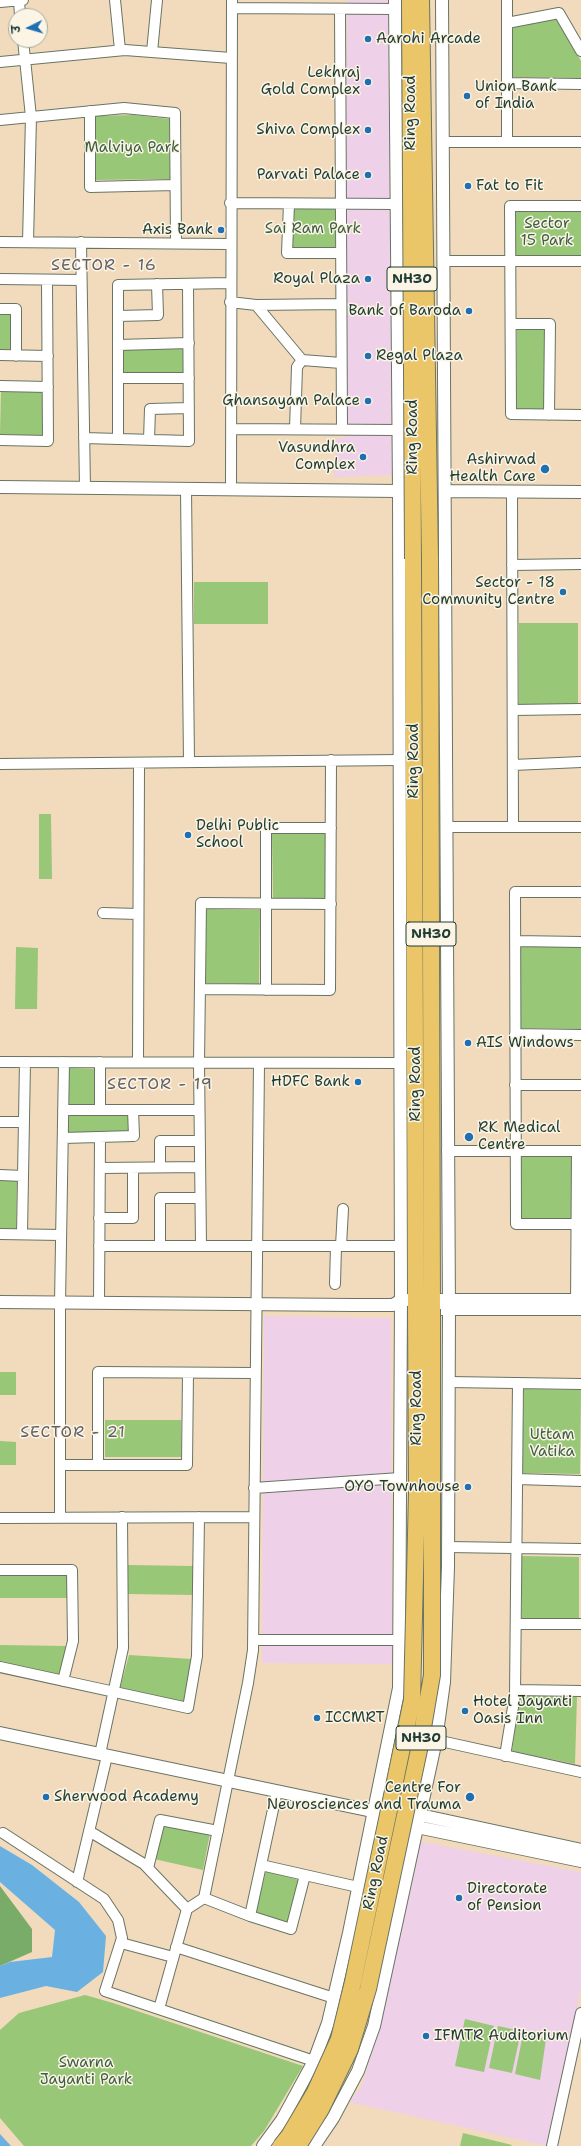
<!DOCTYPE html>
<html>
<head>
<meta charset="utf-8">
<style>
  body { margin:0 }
  #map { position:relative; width:581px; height:2146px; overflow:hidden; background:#f2dbbc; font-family:"Shantell Sans","Playpen Sans Deva",sans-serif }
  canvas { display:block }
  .north { position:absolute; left:8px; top:8px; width:40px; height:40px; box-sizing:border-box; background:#fcf5e5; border:1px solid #a4ab9e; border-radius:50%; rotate:265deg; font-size:11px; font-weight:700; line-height:16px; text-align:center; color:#1f3d34 }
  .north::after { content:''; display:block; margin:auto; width:14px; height:18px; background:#1f6fb2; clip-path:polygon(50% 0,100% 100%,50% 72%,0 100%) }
</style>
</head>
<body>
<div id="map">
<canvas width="581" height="2146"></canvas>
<div class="north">उ</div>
</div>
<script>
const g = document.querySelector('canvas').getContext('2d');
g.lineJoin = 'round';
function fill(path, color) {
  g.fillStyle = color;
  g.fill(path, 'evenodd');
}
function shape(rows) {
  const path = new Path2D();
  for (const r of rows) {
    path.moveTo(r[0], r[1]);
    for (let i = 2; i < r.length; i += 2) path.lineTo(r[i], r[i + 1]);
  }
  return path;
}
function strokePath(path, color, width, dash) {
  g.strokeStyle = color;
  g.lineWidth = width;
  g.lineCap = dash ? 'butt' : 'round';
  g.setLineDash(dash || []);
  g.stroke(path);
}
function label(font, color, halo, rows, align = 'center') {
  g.font = font + ' "Shantell Sans",sans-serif';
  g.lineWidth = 3;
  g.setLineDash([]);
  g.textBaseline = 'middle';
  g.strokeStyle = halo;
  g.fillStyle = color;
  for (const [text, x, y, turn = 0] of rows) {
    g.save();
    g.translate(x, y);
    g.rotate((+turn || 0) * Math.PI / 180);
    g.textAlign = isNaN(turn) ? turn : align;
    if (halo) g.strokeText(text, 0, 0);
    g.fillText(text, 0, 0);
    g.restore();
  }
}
fill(shape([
  [347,0,388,0,392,475,334,477,336,438,345,438],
  [264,1316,391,1318,392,1664,262,1663],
  [417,1841,581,1872,581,1988,548,2146,349,2102,361,2087,372,2052]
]), '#eed0e8');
fill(shape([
  [557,18,581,61,581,78,512,77,512,26],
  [134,115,169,119,170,179,94,180,95,116],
  [292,208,335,208,335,250,291,250],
  [513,208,581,209,581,257,514,257],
  [0,314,13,314,12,349,0,349],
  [517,329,545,329,545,410,517,410],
  [122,348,184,348,184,373,122,372],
  [1,391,44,392,42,436,0,434],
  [194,582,268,582,268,624,194,624],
  [519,623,578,623,578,704,519,704],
  [39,814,51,814,52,879,39,879],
  [325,833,326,898,273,899,272,834],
  [206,909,260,910,259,984,205,983],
  [519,946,581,946,581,1029,519,1028],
  [16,947,38,948,37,1009,15,1009],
  [68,1068,97,1069,97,1112,129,1112,130,1133,67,1133],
  [520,1156,574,1156,574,1220,520,1220],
  [0,1180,17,1180,16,1229,0,1228],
  [0,1372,16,1372,16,1395,0,1395],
  [524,1389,581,1390,580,1474,522,1473],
  [105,1420,181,1420,181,1457,105,1457],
  [0,1441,16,1442,16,1465,0,1465],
  [522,1556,579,1557,579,1618,522,1618],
  [128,1565,193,1566,193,1595,127,1594],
  [0,1576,68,1576,68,1598,0,1598],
  [0,1645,68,1646,61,1676,0,1663],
  [129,1655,192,1659,184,1702,120,1688],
  [520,1695,577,1697,575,1764,512,1751],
  [162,1823,210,1833,203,1870,154,1859],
  [266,1871,299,1880,290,1923,256,1912],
  [85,1995,113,2003,303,2066,264,2131,251,2146,24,2146,0,2118,0,2030,19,2013],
  [465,2019,494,2026,484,2072,455,2066],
  [498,2026,521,2031,512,2073,489,2068],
  [523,2034,546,2039,540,2080,515,2074],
  [463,2133,512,2145,511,2146,460,2146]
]), '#97c777');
fill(shape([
  [0,1886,32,1929,32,1952,0,1966]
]), '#79ac68');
fill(shape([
  [0,1846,32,1865,79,1902,106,1936,103,1972,77,1992,46,1986,0,1998,0,1966,10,1962,52,1957,55,1930,0,1882],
  [0,2134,11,2146,0,2146]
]), '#6ab1e1');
const minor = shape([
  [19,0,20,16],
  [115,0,120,50],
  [0,2,23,0],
  [232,8,395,9],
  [340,9,342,429],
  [507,23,559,13,581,51],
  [23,40,31,117,28,242],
  [152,52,157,0],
  [0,62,125,50,231,58],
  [507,83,581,84],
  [90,111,90,187,175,185],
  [0,120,124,108,175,113,176,243],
  [443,142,581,142],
  [507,142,507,0],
  [230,203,396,204],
  [289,204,287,253,340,253],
  [581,206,510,206,511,414,581,415],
  [0,242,230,244],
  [81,242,85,488],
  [444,261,581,261],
  [0,279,81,280],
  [230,302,256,305],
  [341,304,256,305,302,360,341,363],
  [0,309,16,309,16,356],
  [118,316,158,315,157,284],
  [511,324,550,324,549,415],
  [118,345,189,343],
  [0,355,48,356],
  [118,378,189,378],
  [0,386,48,387],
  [231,429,398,430],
  [295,429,297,367,302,360],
  [84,438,189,441,188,284],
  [118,439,118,285,230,283],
  [0,440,48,441,47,280],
  [149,440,150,409,189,408],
  [186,489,189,762],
  [231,489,232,0],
  [512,492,513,827],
  [512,565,581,564],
  [513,710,581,709],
  [0,764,399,760],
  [513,765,581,762],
  [446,827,581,827],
  [103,913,138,914],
  [515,941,581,942],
  [200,989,330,990,331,760],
  [266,990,266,828,331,828],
  [515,1034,581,1035],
  [0,1062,400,1063],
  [100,1062,100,1110,199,1110],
  [138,1062,139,763],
  [515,1085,581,1085],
  [63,1110,100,1110],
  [0,1122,24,1122],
  [63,1138,134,1136,133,1110],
  [447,1151,581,1151],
  [160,1167,160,1141,200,1141],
  [100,1168,200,1167],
  [0,1175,23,1176],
  [99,1218,133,1218,133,1168],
  [577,1224,516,1224,515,892,581,892],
  [0,1234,61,1235],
  [22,1234,25,1062],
  [99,1246,401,1246],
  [160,1246,160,1198,200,1198],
  [201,1246,199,1063,201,903,331,904],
  [341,1246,343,1209],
  [335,1284,336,1246],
  [99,1303,100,1137],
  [576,1307,577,1151],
  [449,1382,581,1384],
  [60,1465,187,1465,188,1373],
  [98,1465,98,1372,255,1373],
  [517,1479,581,1481],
  [254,1488,400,1478],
  [0,1518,254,1517],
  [60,1518,60,1303,64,1062],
  [448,1547,581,1549],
  [0,1570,72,1570,73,1641,63,1681],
  [516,1624,581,1624],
  [253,1640,399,1640],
  [0,1667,188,1708,197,1656,199,1517],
  [515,1690,581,1691],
  [436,1740,581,1772],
  [100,1754,123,1648,122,1517],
  [505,1756,515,1695,518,1383],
  [89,1831,144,1864,187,1909],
  [3,1833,104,1899,118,1920,122,1938,105,1991,314,2061],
  [261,1865,358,1887],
  [148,1868,160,1820,218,1831],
  [77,1882,107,1756],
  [204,1898,250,1916,291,1929,305,1875],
  [250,1916,277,1791],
  [121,1943,173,1957],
  [176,1947,334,1998],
  [159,2009,187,1909,204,1898,248,1683,253,1650,259,1063],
  [552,2146,581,2013]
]);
const tertiary = shape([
  [0,487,399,491],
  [445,491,581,492],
  [440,1300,581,1300],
  [0,1302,354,1305,393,1305,401,1300,407,1300],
  [442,1309,581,1309],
  [0,1733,391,1815,420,1815,581,1850],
  [410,1824,417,1827,581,1861],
  [263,2146,282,2120,314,2061,328,2023,349,1933,399,1688,401,1300,399,491,395,0],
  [314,2146,333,2118,358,2071,374,2026,436,1740,444,1682,448,1567,449,1309,442,0]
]);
const trunk = shape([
  [413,559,416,1309],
  [430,559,432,1309]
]);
strokePath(minor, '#697464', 12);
strokePath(tertiary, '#697464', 14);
strokePath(trunk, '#697464', 18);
strokePath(minor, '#fff', 10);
strokePath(tertiary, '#fff', 12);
strokePath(trunk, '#ebc669', 16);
const trunkBridge = shape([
  [410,0,413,559],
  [421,0,430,559],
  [281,2146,289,2136,315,2092,339,2039,353,1982,412,1700,417,1492,416,1309],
  [298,2146,321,2109,350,2049,368,1989,420,1745,432,1675,432,1309]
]);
strokePath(trunkBridge, '#697464', 18, []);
strokePath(trunkBridge, '#ebc669', 16);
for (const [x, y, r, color] of [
  [368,39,4,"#1f6fb2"],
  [368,82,4,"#1f6fb2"],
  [467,96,4,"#1f6fb2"],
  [368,130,4,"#1f6fb2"],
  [368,175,4,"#1f6fb2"],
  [468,186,4,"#1f6fb2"],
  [221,230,4,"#1f6fb2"],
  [368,279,4,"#1f6fb2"],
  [469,311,4,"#1f6fb2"],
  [368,356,4,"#1f6fb2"],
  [368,401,4,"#1f6fb2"],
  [363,457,4,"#1f6fb2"],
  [545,469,5,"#1f6fb2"],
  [563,592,4,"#1f6fb2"],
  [188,835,4,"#1f6fb2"],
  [468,1043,4,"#1f6fb2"],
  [358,1082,4,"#1f6fb2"],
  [469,1137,5,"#1f6fb2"],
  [468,1487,4,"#1f6fb2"],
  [465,1711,4,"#1f6fb2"],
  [317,1718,4,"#1f6fb2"],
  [46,1797,4,"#1f6fb2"],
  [470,1797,5,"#1f6fb2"],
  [459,1898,4,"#1f6fb2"],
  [426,2036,4,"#1f6fb2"]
]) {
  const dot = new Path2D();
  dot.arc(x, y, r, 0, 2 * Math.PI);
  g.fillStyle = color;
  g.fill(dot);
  strokePath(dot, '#fcf5e5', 1.5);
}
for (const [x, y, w] of [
  [412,279,50],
  [431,934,50],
  [421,1738,50]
]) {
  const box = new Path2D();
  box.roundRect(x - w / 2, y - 12, w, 24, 3);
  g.fillStyle = '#fcf5e5';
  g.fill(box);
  strokePath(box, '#1f3d34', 1);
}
label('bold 14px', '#1f3d34', null, [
  ["NH30",412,279],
  ["NH30",431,934],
  ["NH30",421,1738]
]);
label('15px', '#1f3d34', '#fcf5e5', [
  ["Aarohi Arcade",376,39,"left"],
  ["Lekhraj",360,73],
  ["Gold Complex",360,90],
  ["Union Bank",475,87,"left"],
  ["of India",475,104,"left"],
  ["Shiva Complex",360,130],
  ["Parvati Palace",360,175],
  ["Fat to Fit",476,186,"left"],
  ["Axis Bank",213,230],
  ["Royal Plaza",360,279],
  ["Bank of Baroda",461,311],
  ["Regal Plaza",376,356,"left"],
  ["Ghansayam Palace",360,401],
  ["Vasundhra",355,448],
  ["Complex",355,465],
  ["Ashirwad",536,460],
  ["Health Care",536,477],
  ["Sector - 18",555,583],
  ["Community Centre",555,600],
  ["Delhi Public",196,826,"left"],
  ["School",196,843,"left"],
  ["AIS Windows",476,1043,"left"],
  ["HDFC Bank",350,1082],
  ["RK Medical",478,1128,"left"],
  ["Centre",478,1145,"left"],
  ["OYO Townhouse",460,1487],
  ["Hotel Jayanti",473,1702,"left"],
  ["Oasis Inn",473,1719,"left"],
  ["ICCMRT",325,1718,"left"],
  ["Centre For",461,1788],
  ["Neurosciences and Trauma",461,1805],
  ["Sherwood Academy",54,1797,"left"],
  ["Directorate",467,1889,"left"],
  ["of Pension",467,1906,"left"],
  ["IFMTR Auditorium",434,2036,"left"]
], 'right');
label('15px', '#1f3d34', '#fcf5e5', [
  ["Ring Road",411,113,-90],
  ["Ring Road",413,437,-90],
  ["Ring Road",414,761,-90],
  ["Ring Road",416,1084,-90],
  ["Ring Road",417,1408,-90],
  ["Ring Road",376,1873,-78]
]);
label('15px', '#3d6045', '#fcf5e5', [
  ["Malviya Park",132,148],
  ["Sector",547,224],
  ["15 Park",547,241],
  ["Sai Ram Park",313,229],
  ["Uttam",552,1435],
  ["Vatika",552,1452],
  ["Swarna",86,2063],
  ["Jayanti Park",86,2080]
]);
g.letterSpacing = '1px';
label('16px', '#616066', '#fcf5e5', [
  ["SECTOR - 16",104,266],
  ["SECTOR - 19",160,1085],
  ["SECTOR - 21",73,1433]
]);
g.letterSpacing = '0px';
</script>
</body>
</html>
